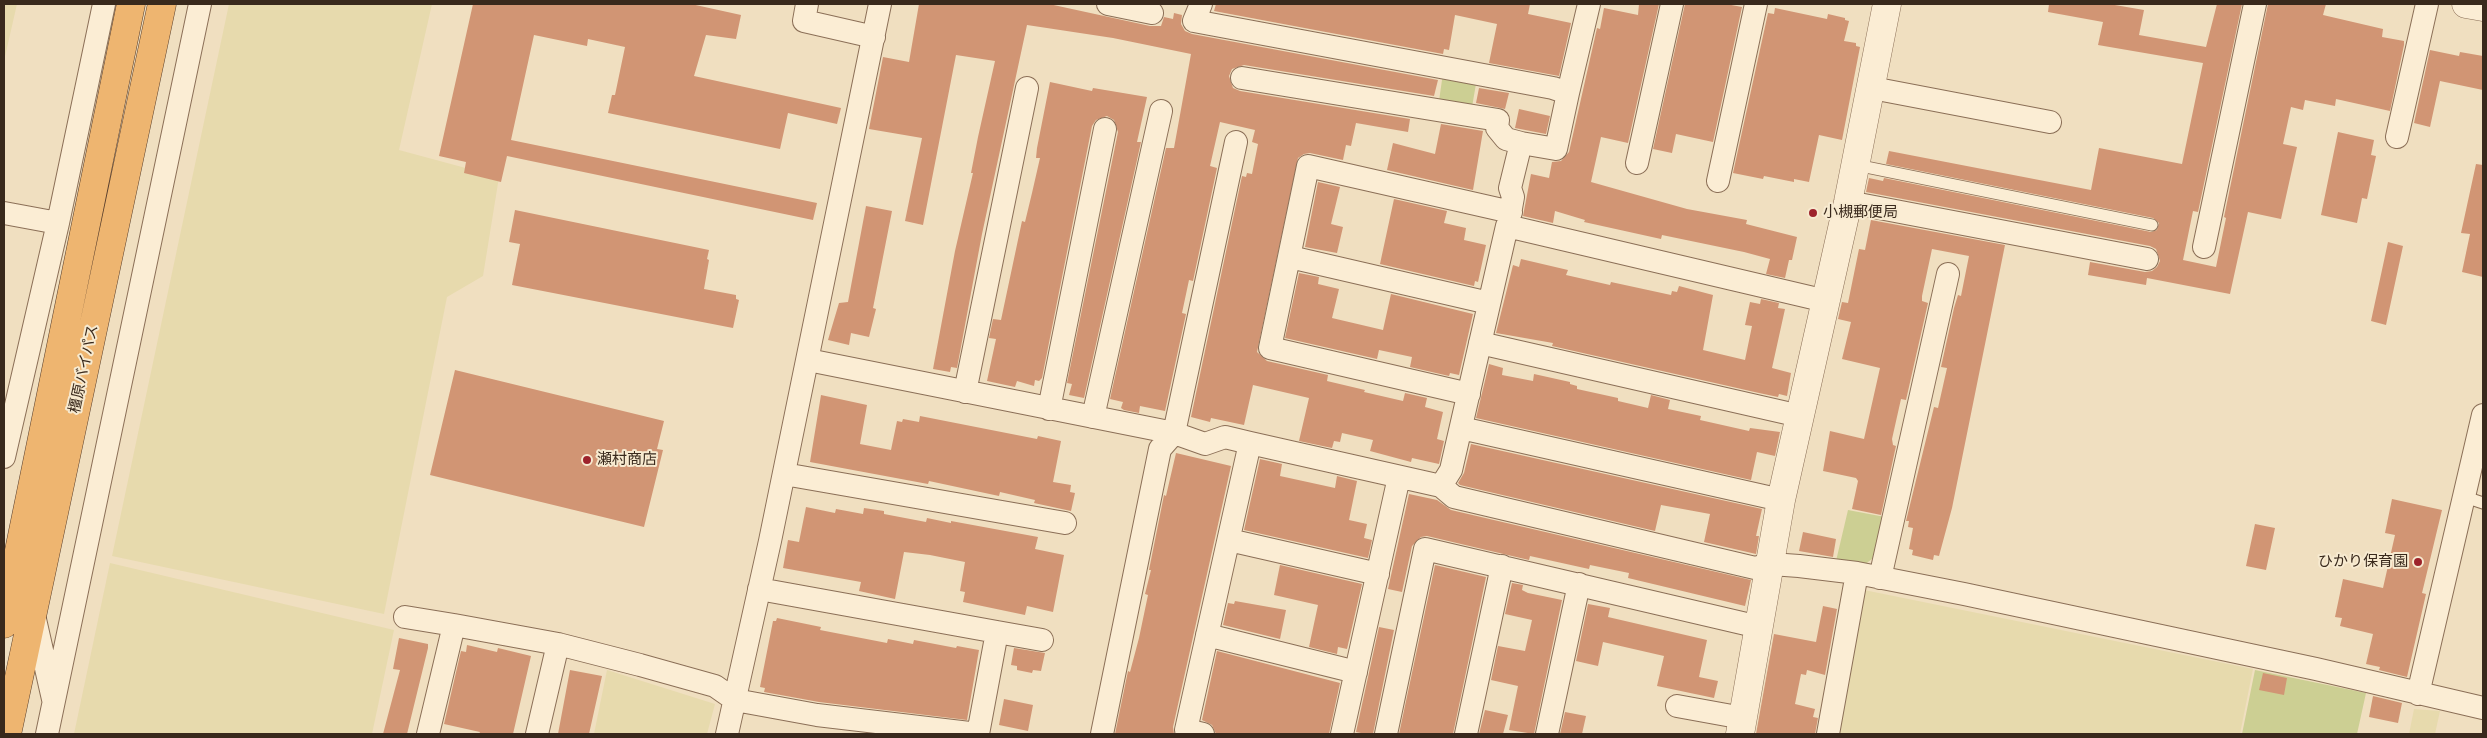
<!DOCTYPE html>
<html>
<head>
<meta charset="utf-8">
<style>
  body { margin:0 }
  #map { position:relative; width:2487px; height:738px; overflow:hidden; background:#f0dfc0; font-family:"PT Serif",serif }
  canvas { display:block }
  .frame { position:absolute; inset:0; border:5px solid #39291c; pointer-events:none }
</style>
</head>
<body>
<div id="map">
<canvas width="2487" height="738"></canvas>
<div class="frame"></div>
</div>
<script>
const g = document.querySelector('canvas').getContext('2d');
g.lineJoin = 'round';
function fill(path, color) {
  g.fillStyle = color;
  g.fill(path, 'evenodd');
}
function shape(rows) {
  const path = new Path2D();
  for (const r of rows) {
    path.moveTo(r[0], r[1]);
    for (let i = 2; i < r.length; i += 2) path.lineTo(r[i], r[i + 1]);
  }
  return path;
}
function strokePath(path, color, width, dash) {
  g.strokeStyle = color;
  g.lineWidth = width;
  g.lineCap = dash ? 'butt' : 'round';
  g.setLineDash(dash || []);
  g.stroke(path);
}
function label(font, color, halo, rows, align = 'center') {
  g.font = font + ' "PT Serif","Noto Sans JP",serif';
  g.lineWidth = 4;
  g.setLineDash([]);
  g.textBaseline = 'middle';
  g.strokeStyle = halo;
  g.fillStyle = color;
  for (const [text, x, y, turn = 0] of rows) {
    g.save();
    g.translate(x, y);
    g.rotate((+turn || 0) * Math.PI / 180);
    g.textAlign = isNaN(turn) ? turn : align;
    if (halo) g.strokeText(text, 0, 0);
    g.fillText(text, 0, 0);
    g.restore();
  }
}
fill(shape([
  [4,4,17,4,4,61],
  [229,4,432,4,399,150,499,177,483,276,447,297,384,614,112,556],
  [110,563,394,630,372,734,74,734],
  [1864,590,2253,669,2240,734,1837,734],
  [607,670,715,704,707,734,594,734],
  [2414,709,2440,711,2435,734,2409,734]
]), '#e7daad');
fill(shape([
  [1443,73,1477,78,1472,107,1439,101],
  [1848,510,1885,517,1876,556,1864,565,1836,561],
  [2255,670,2366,693,2357,734,2242,734]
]), '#cccf93');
fill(shape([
  [473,4,691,4,741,15,736,39,706,35,694,76,841,108,837,124,788,113,780,149,608,113,612,95,615,95,625,47,588,39,587,46,534,35,511,140,817,203,813,220,507,156,501,182,464,173,466,162,439,156],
  [919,4,1049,4,1150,26,1161,26,1164,17,1173,19,1174,13,1182,15,1181,24,1185,31,1192,34,1438,80,1434,96,1244,65,1232,69,1229,76,1233,88,1240,91,1410,119,1408,132,1356,123,1351,146,1346,145,1343,160,1310,153,1304,154,1298,158,1257,352,1267,361,1328,375,1327,381,1365,390,1364,392,1403,401,1405,393,1427,398,1425,407,1443,412,1437,439,1444,441,1439,464,1412,458,1411,462,1370,451,1373,440,1342,433,1340,442,1334,441,1332,448,1299,441,1309,398,1253,385,1244,425,1211,418,1210,422,1191,417,1242,176,1246,177,1247,173,1252,174,1258,144,1252,142,1255,130,1220,122,1210,166,1217,168,1193,281,1189,280,1182,313,1186,314,1165,411,1140,406,1139,413,1124,410,1121,408,1123,402,1110,399,1166,148,1174,148,1191,54,1113,38,1027,25,982,234,957,368,951,367,950,372,933,369,955,251,973,173,971,173,978,137,995,61,956,55,923,225,905,221,922,138,869,129,883,57,909,62],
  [1216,4,1530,4,1528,14,1571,23,1559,76,1489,63,1497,24,1455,15,1449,50,1444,49,1443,54,1214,11],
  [1639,4,1659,4,1628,143,1601,137,1591,182,1687,209,1747,220,1746,224,1797,237,1792,260,1789,260,1785,278,1766,274,1770,259,1744,252,1662,235,1661,239,1584,222,1585,220,1555,211,1553,223,1523,216,1531,174,1549,178,1552,162,1561,161,1569,152,1597,28,1600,29,1604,8,1638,15],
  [1685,4,1726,4,1742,7,1713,142,1676,134,1672,153,1653,149],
  [2049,4,2109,4,2144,10,2139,35,2206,47,2217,4,2242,4,2198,212,2193,211,2183,260,2216,267,2226,218,2224,217,2268,4,2326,4,2323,15,2383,29,2382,37,2404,41,2404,45,2390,111,2336,99,2335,106,2305,100,2303,110,2291,107,2283,144,2297,147,2281,219,2248,212,2230,294,2147,278,2146,285,2088,275,2090,262,2145,272,2152,271,2157,267,2160,261,2156,249,2150,246,1866,192,1869,178,1883,181,1884,178,2151,232,2157,230,2159,223,2153,218,1886,164,1889,151,2091,190,2099,148,2182,164,2203,63,2098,45,2103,22,2048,12],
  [1775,8,1827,19,1828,14,1845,18,1845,20,1849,21,1844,41,1856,43,1856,46,1860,47,1842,140,1819,135,1809,182,1794,179,1794,182,1764,176,1763,179,1733,173,1768,13,1774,14],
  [2430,50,2459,56,2460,52,2483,56,2483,90,2440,81,2430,127,2414,123],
  [1050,82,1092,91,1093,88,1147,97,1137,142,1141,142,1084,398,1069,395,1072,384,1067,383,1118,132,1114,120,1107,116,1096,120,1092,126,1042,378,1039,381,1035,380,1034,386,1017,381,1015,387,987,381,996,339,989,338,993,319,1001,320,1022,221,1025,222,1032,193,1040,158,1036,158,1037,148],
  [1479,88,1509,93,1505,109,1476,103],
  [1519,109,1550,116,1546,134,1515,128],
  [1441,124,1483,131,1473,190,1387,170,1393,143,1435,154],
  [2338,132,2374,140,2371,155,2376,156,2367,199,2362,198,2357,223,2321,215],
  [2476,164,2483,165,2483,277,2462,272,2470,234,2461,233],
  [1318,182,1340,187,1331,224,1343,227,1337,253,1305,247],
  [1394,199,1447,211,1444,223,1466,228,1464,240,1486,245,1478,282,1475,281,1474,286,1380,264],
  [866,206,892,211,873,308,876,309,869,337,851,333,849,345,828,340,839,303,848,302],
  [515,210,709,250,707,259,709,260,704,289,736,295,736,299,739,300,733,328,512,285,520,244,509,242],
  [1871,220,2005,245,1952,508,1939,556,1934,555,1933,560,1912,555,1913,550,1909,549,1913,528,1908,527,1909,521,1906,521,1934,407,1938,408,1947,368,1941,367,1954,308,1958,295,1961,296,1969,256,1932,249,1922,296,1922,301,1928,303,1906,400,1901,399,1892,439,1893,445,1896,446,1881,515,1852,509,1858,481,1856,478,1823,471,1830,431,1864,439,1880,368,1842,359,1851,322,1838,319,1842,302,1848,303,1859,249,1865,250],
  [2388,242,2403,246,2386,325,2371,321],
  [1521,259,1568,270,1566,275,1610,285,1611,282,1671,295,1672,291,1677,292,1679,286,1713,295,1703,350,1745,360,1752,326,1745,325,1750,302,1760,304,1761,299,1779,303,1778,308,1785,309,1772,368,1791,373,1787,396,1779,394,1778,397,1759,393,1552,346,1553,343,1496,333,1513,265,1519,267],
  [1299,273,1319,277,1318,284,1339,289,1332,318,1383,330,1391,294,1473,314,1459,375,1450,373,1449,376,1410,367,1412,357,1379,350,1377,359,1285,338],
  [1489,364,1503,368,1502,375,1533,381,1534,374,1570,382,1570,384,1577,386,1577,389,1618,398,1618,401,1648,408,1651,395,1670,400,1668,409,1701,416,1700,420,1749,431,1750,428,1780,432,1775,456,1757,452,1751,480,1476,418],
  [455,370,664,421,657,449,663,450,644,527,430,475],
  [821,395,867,405,860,444,891,450,897,421,902,422,903,419,919,422,920,416,1037,439,1038,436,1061,441,1053,482,1071,485,1070,492,1075,493,1071,511,1034,503,1035,500,1000,492,999,496,929,481,928,484,810,462],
  [1471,444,1762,509,1756,536,1759,536,1756,554,1704,542,1710,514,1661,505,1655,531,1460,485,1458,483,1464,473],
  [1176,453,1231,466,1173,727,1174,734,1115,734,1128,671,1130,672,1139,638,1148,595,1145,594,1151,570,1149,570,1164,495,1166,496],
  [1260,459,1282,464,1280,476,1335,488,1337,476,1357,481,1349,520,1367,524,1364,538,1372,540,1368,558,1244,530],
  [1409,494,1437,500,1451,510,1751,580,1745,606,1628,578,1629,573,1590,565,1589,569,1530,556,1529,560,1427,536,1421,537,1412,546,1402,592,1388,589],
  [2392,499,2442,510,2422,593,2426,594,2407,677,2379,670,2380,667,2366,664,2373,634,2340,626,2342,618,2335,617,2343,579,2383,588,2395,535,2385,533],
  [806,507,835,513,836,509,863,514,864,508,884,511,884,514,926,522,927,518,951,523,951,521,1038,537,1035,549,1064,555,1053,612,1027,606,1025,615,963,602,965,592,960,591,965,562,930,555,904,552,895,599,859,591,861,582,783,568,788,540,799,542],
  [2255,524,2275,528,2266,570,2246,566],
  [1803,532,1836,539,1833,557,1799,551],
  [1280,565,1362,584,1347,649,1338,647,1337,654,1309,647,1318,605,1274,595],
  [1435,565,1486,577,1453,734,1399,734],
  [1512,583,1523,585,1522,590,1528,593,1562,600,1534,734,1509,730,1518,686,1491,680,1498,646,1525,651,1532,620,1505,614],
  [1235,601,1286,610,1280,639,1223,625,1228,603,1234,604],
  [1588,604,1610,608,1608,617,1707,640,1699,677,1718,681,1714,698,1657,686,1664,656,1603,642,1598,666,1576,661],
  [1823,606,1837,609,1825,675,1807,670,1806,675,1801,674,1795,704,1815,709,1813,717,1818,718,1815,734,1756,734,1774,634,1816,642],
  [777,618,821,627,820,630,887,643,888,639,913,644,914,640,956,648,957,646,979,650,967,720,819,702,764,692,765,688,760,687,773,621,776,621],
  [1379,627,1394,630,1373,734,1366,734,1356,732],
  [399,638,428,644,428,648,407,734,383,734,400,670,393,669],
  [467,645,497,652,498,648,531,656,513,734,479,734,480,732,444,724,461,651,466,652],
  [1014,648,1045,653,1041,671,1033,670,1032,673,1017,670,1017,666,1011,665],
  [1217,651,1340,683,1329,734,1216,734,1212,725,1202,720],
  [570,670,602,676,589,734,558,734],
  [2263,673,2287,678,2284,695,2259,690],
  [2373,696,2402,703,2398,723,2369,717],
  [1004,699,1033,705,1028,731,999,725],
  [1485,710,1508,715,1503,734,1479,734],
  [1565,712,1586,716,1582,734,1560,734]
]), '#d19574');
const service = shape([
  [1856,165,2152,225],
  [2465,497,2483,503]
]);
const minor = shape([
  [807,4,804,21,874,37],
  [1108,4,1152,13],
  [1201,4,1194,21,1553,88,1568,93,1589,4],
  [1242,78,1498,120,1497,128,1506,139,1521,143],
  [1872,88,2050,122],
  [2397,137,2427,4],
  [1637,163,1672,4],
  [1718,181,1756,4],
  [1848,202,2147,259],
  [4,213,58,223],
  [1508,225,1513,197,1510,188,1521,143,1556,149,1568,93],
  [2204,247,2255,4],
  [1290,257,1489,303],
  [1480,343,1800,416],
  [808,360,1174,433,1205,444,1225,437,1250,443,1441,486,1454,497,1755,568,1771,564,1799,566,1857,573,1964,594,2316,669,2483,708],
  [965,392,1027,88],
  [1469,394,1270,348,1308,166,1511,212],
  [1049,409,1105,129],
  [1093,417,1161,111],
  [1461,428,1781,500],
  [4,457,58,223,104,4],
  [784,474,1065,523],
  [1441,486,1451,470,1507,226,1826,301],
  [1229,540,1378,574],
  [1880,578,1948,274],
  [34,615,53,699],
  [405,617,454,625],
  [997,632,1042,640],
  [1207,635,1356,672],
  [2418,694,2483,415],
  [1677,706,1743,718],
  [47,734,200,4],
  [428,734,454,625,558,644,640,665,715,686,735,700,817,715,978,734,997,632,759,589],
  [537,734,558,644],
  [727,734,770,541,880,4],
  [1102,734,1160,449,1174,433,1236,142],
  [1203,734,1186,730,1250,443],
  [1342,734,1399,477],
  [1386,734,1425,549,1759,627],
  [1466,734,1502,566],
  [1547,734,1579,584],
  [1828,734,1857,573]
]);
const tertiary = shape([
  [2466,4,2483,7],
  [1740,734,1781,500,1848,202,1887,4]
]);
const trunk = shape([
  [4,624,131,4],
  [7,734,162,4]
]);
strokePath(service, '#8b6f57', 13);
strokePath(minor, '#8b6f57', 24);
strokePath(tertiary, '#8b6f57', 29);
strokePath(trunk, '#583e2c', 29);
strokePath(service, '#fbedd4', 11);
strokePath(minor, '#fbedd4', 22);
strokePath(tertiary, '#fbedd4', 28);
strokePath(trunk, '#eeb570', 28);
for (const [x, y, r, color] of [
  [1813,213,5,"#9d232b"],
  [587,460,5,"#9d232b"],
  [2418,562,5,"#9d232b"]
]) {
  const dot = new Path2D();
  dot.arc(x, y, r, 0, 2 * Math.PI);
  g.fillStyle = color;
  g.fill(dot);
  strokePath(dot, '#f7ead0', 2);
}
label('15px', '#39291c', '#f7ead0', [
  ["小槻郵便局",1823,213],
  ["瀬村商店",597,460],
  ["ひかり保育園",2408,562,"right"]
], 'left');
label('15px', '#39291c', '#f7ead0', [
  ["橿原バイパス",84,369,-78]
]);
</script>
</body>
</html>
